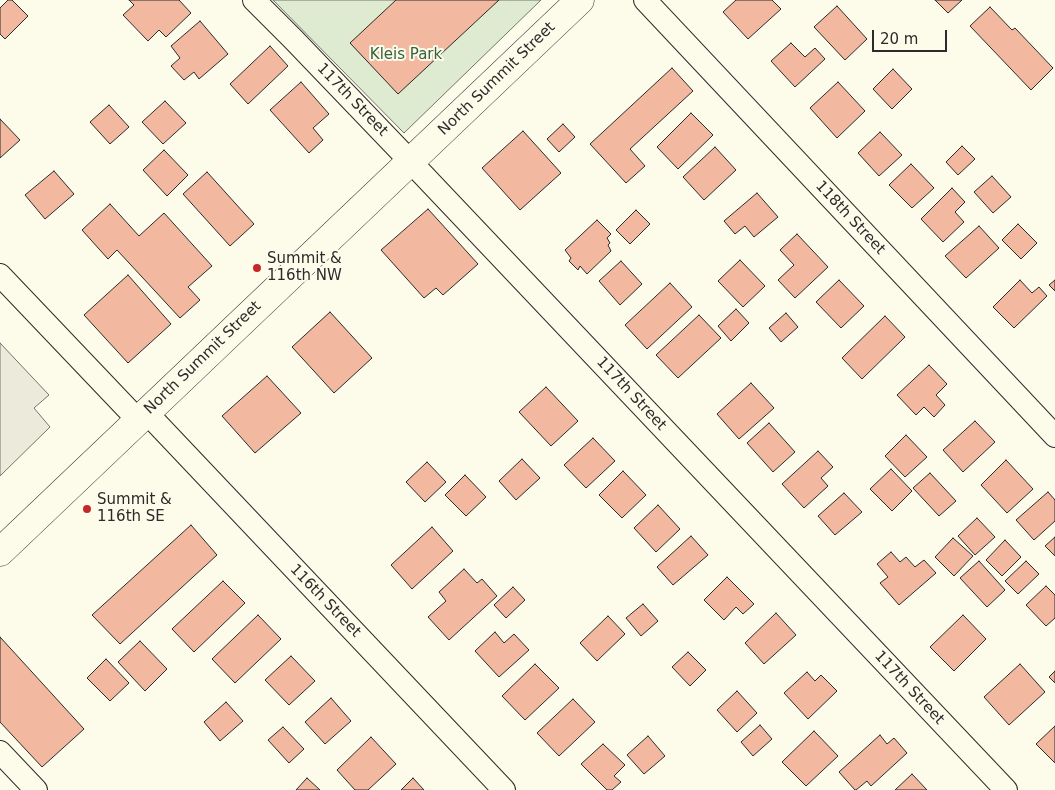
<!DOCTYPE html>
<html>
<head>
<meta charset="utf-8">
<style>
  body { margin:0 }
  #map { position:relative; width:1055px; height:790px; overflow:hidden; background:#fdfbea; font-family:"DejaVu Sans",sans-serif }
  canvas { display:block }
  .scale { position:absolute; left:872px; top:30px; width:75px; height:22px; box-sizing:border-box; border:2px solid #2b2b2b; border-top:0; padding-left:6px; font-size:15px; line-height:18px; white-space:nowrap; color:#2b2b2b; -webkit-text-stroke:4px #fdfbea; paint-order:stroke }
</style>
</head>
<body>
<div id="map">
<canvas width="1055" height="790"></canvas>
<div class="scale">20 m</div>
</div>
<script>
const g = document.querySelector('canvas').getContext('2d');
g.lineJoin = 'round';
function fill(path, color) {
  g.fillStyle = color;
  g.fill(path, 'evenodd');
}
function shape(rows) {
  const path = new Path2D();
  for (const r of rows) {
    path.moveTo(r[0], r[1]);
    for (let i = 2; i < r.length; i += 2) path.lineTo(r[i], r[i + 1]);
  }
  return path;
}
function strokePath(path, color, width, dash) {
  g.strokeStyle = color;
  g.lineWidth = width;
  g.lineCap = dash ? 'butt' : 'round';
  g.setLineDash(dash || []);
  g.stroke(path);
}
function label(font, color, halo, rows, align = 'center') {
  g.font = font + ' "DejaVu Sans",sans-serif';
  g.lineWidth = 4;
  g.setLineDash([]);
  g.textBaseline = 'middle';
  g.strokeStyle = halo;
  g.fillStyle = color;
  for (const [text, x, y, turn = 0] of rows) {
    g.save();
    g.translate(x, y);
    g.rotate((+turn || 0) * Math.PI / 180);
    g.textAlign = isNaN(turn) ? turn : align;
    if (halo) g.strokeText(text, 0, 0);
    g.fillText(text, 0, 0);
    g.restore();
  }
}
const green = shape([
  [273,0,541,0,404,133,273,0]
]);
fill(green, '#deebd1');
strokePath(green, '#74746e', 1);
const parking = shape([
  [0,343,49,395,34,408,50,427,0,476,0,343]
]);
fill(parking, '#eceadb');
strokePath(parking, '#74746e', 1);
const building = shape([
  [8,0,12,0,28,16,5,39,0,34,0,8,8,0],
  [129,0,179,0,191,13,166,37,159,30,148,41,123,15,134,5,129,0],
  [396,0,499,0,398,94,350,43,396,0],
  [736,0,772,0,781,9,748,39,723,12,736,0],
  [935,0,962,0,948,13,935,0],
  [837,6,867,39,845,60,814,27,837,6],
  [990,7,1012,30,1015,28,1053,68,1031,90,970,26,990,7],
  [200,21,228,54,199,79,194,72,184,80,171,66,180,58,171,46,200,21],
  [791,43,805,57,815,48,825,59,795,87,771,61,791,43],
  [270,46,288,66,248,104,230,84,270,46],
  [672,68,693,91,630,149,645,166,626,183,590,144,672,68],
  [893,69,912,89,892,109,873,89,893,69],
  [301,82,329,114,313,128,323,140,309,153,270,110,301,82],
  [838,82,865,111,837,138,810,108,838,82],
  [165,101,186,123,163,144,142,122,165,101],
  [109,105,129,127,110,144,90,122,109,105],
  [691,113,713,135,678,169,657,147,691,113],
  [0,119,20,140,0,158,0,119],
  [563,124,575,137,559,152,547,139,563,124],
  [523,131,561,173,520,210,482,168,523,131],
  [880,132,902,155,879,176,858,153,880,132],
  [962,146,975,159,958,175,946,162,962,146],
  [715,147,736,170,704,200,683,177,715,147],
  [164,150,188,175,167,196,143,170,164,150],
  [911,164,934,188,912,208,889,185,911,164],
  [54,171,74,194,45,219,25,195,54,171],
  [207,172,254,224,230,246,183,194,207,172],
  [992,176,1011,197,993,213,974,192,992,176],
  [952,188,965,202,955,212,964,222,943,242,921,219,952,188],
  [757,193,778,217,754,237,745,226,735,234,724,221,757,193],
  [110,204,139,236,164,213,212,266,188,287,200,300,180,318,117,250,108,259,82,230,110,204],
  [428,209,478,264,443,295,436,288,424,298,381,250,428,209],
  [636,210,650,224,630,244,616,230,636,210],
  [597,220,611,234,607,238,610,243,608,245,611,251,587,274,580,266,578,270,569,261,571,258,565,250,597,220],
  [1018,224,1037,243,1021,259,1002,240,1018,224],
  [979,226,999,248,966,278,945,256,979,226],
  [797,234,828,267,795,298,778,280,794,265,780,250,797,234],
  [740,260,765,286,743,307,718,281,740,260],
  [621,261,642,284,620,305,599,281,621,261],
  [128,275,171,324,128,363,84,315,128,275],
  [839,280,864,306,841,328,816,302,839,280],
  [1020,280,1032,293,1039,287,1047,296,1014,328,993,307,1020,280],
  [1055,280,1055,291,1049,285,1055,280],
  [670,283,692,307,647,349,625,325,670,283],
  [736,309,749,323,731,341,718,326,736,309],
  [330,312,372,358,334,393,292,347,330,312],
  [786,313,798,327,781,342,769,328,786,313],
  [699,315,721,338,678,378,656,355,699,315],
  [885,316,905,337,862,379,842,358,885,316],
  [929,365,947,384,936,395,945,405,934,417,924,407,916,415,897,395,929,365],
  [267,376,301,413,255,453,222,416,267,376],
  [751,383,774,408,739,439,717,414,751,383],
  [546,387,578,421,551,446,519,412,546,387],
  [975,421,995,442,963,472,943,450,975,421],
  [769,423,795,452,773,472,747,443,769,423],
  [906,435,927,457,905,477,885,456,906,435],
  [593,438,615,461,586,488,564,465,593,438],
  [818,451,833,467,821,478,828,486,804,508,782,484,818,451],
  [522,459,540,478,516,500,499,481,522,459],
  [1006,460,1033,489,1007,513,981,485,1006,460],
  [427,462,446,482,425,502,406,482,427,462],
  [891,469,912,491,892,511,870,489,891,469],
  [623,471,646,495,622,518,599,495,623,471],
  [930,473,956,501,939,516,913,488,930,473],
  [465,475,486,497,466,516,445,495,465,475],
  [1048,492,1055,500,1055,521,1034,540,1016,520,1048,492],
  [844,493,862,512,835,535,818,516,844,493],
  [658,505,680,529,656,552,634,528,658,505],
  [977,518,995,537,975,555,958,536,977,518],
  [191,525,217,555,120,644,92,615,191,525],
  [432,527,453,551,412,589,391,565,432,527],
  [691,536,708,555,673,585,657,567,691,536],
  [1055,537,1055,556,1045,546,1055,537],
  [953,538,973,556,954,576,935,557,953,538],
  [1005,540,1021,557,1002,576,986,560,1005,540],
  [891,552,900,562,906,557,915,567,924,560,936,573,899,605,880,583,888,577,877,564,891,552],
  [979,561,1005,590,987,607,960,578,979,561],
  [1026,561,1039,574,1018,594,1005,581,1026,561],
  [464,569,477,583,482,579,497,596,449,640,428,617,446,601,439,592,464,569],
  [727,577,754,604,743,614,736,607,724,620,704,600,727,577],
  [223,581,245,603,194,652,172,629,223,581],
  [1046,586,1055,595,1055,618,1046,626,1026,605,1046,586],
  [513,587,525,600,506,618,494,605,513,587],
  [643,604,658,621,641,636,626,618,643,604],
  [776,613,796,635,764,664,745,643,776,613],
  [258,615,281,639,235,683,212,659,258,615],
  [963,615,986,639,954,671,930,647,963,615],
  [608,616,625,634,597,661,580,643,608,616],
  [495,632,504,643,514,634,529,650,499,677,475,651,495,632],
  [0,637,84,729,42,767,0,722,0,637],
  [140,641,167,669,145,691,118,662,140,641],
  [688,652,706,670,690,686,672,667,688,652],
  [291,656,315,681,289,705,265,680,291,656],
  [106,659,129,683,110,701,87,678,106,659],
  [535,664,559,688,525,720,502,696,535,664],
  [1020,664,1045,692,1009,725,984,697,1020,664],
  [1055,671,1055,683,1049,677,1055,671],
  [807,672,815,681,821,675,837,691,808,719,784,693,807,672],
  [737,691,757,713,737,732,717,710,737,691],
  [331,698,351,721,325,744,305,722,331,698],
  [573,699,595,722,559,756,537,733,573,699],
  [226,702,243,721,220,741,204,722,226,702],
  [760,725,772,739,753,756,741,742,760,725],
  [1055,726,1055,763,1036,744,1055,726],
  [283,727,304,749,289,763,268,740,283,727],
  [814,731,838,756,806,786,782,762,814,731],
  [880,735,887,744,894,738,907,753,871,786,867,781,856,790,855,790,839,772,880,735],
  [648,736,665,756,644,774,627,755,648,736],
  [371,737,396,764,368,790,355,790,337,770,371,737],
  [603,744,625,765,614,776,621,782,612,790,607,790,581,764,603,744],
  [912,774,927,790,895,790,912,774],
  [307,778,320,790,296,790,307,778],
  [413,778,424,790,401,790,413,778]
]);
fill(building, '#f2b8a0');
strokePath(building, '#2b2b2b', 1);
const minor = shape([
  [254,0,294,40,410,161,1006,790],
  [645,0,1055,436],
  [0,275,138,420],
  [146,412,504,790],
  [0,752,36,790]
]);
const secondary = shape([
  [0,552,580,0]
]);
strokePath(minor, '#2b2b2b', 24);
strokePath(secondary, '#2b2b2b', 29);
strokePath(minor, '#fdfbea', 22);
strokePath(secondary, '#fdfbea', 28);
for (const [x, y, r, color] of [
  [257,268,5,"#c62828"],
  [87,509,5,"#c62828"]
]) {
  const dot = new Path2D();
  dot.arc(x, y, r, 0, 2 * Math.PI);
  g.fillStyle = color;
  g.fill(dot);
  strokePath(dot, '#fdfbea', 2);
}
label('15px', '#34623c', '#fdfbea', [
  ["Kleis Park",406,55]
]);
label('15px', '#2b2b2b', '#fdfbea', [
  ["North Summit Street",497,79,-44],
  ["117th Street",352,100,46],
  ["118th Street",850,218,47],
  ["North Summit Street",203,358,-44],
  ["117th Street",631,394,47],
  ["116th Street",325,601,46],
  ["117th Street",909,688,47]
]);
label('15px', '#2b2b2b', '#fdfbea', [
  ["Summit &",267,259],
  ["116th NW",267,276],
  ["Summit &",97,500],
  ["116th SE",97,517]
], 'left');
</script>
</body>
</html>
